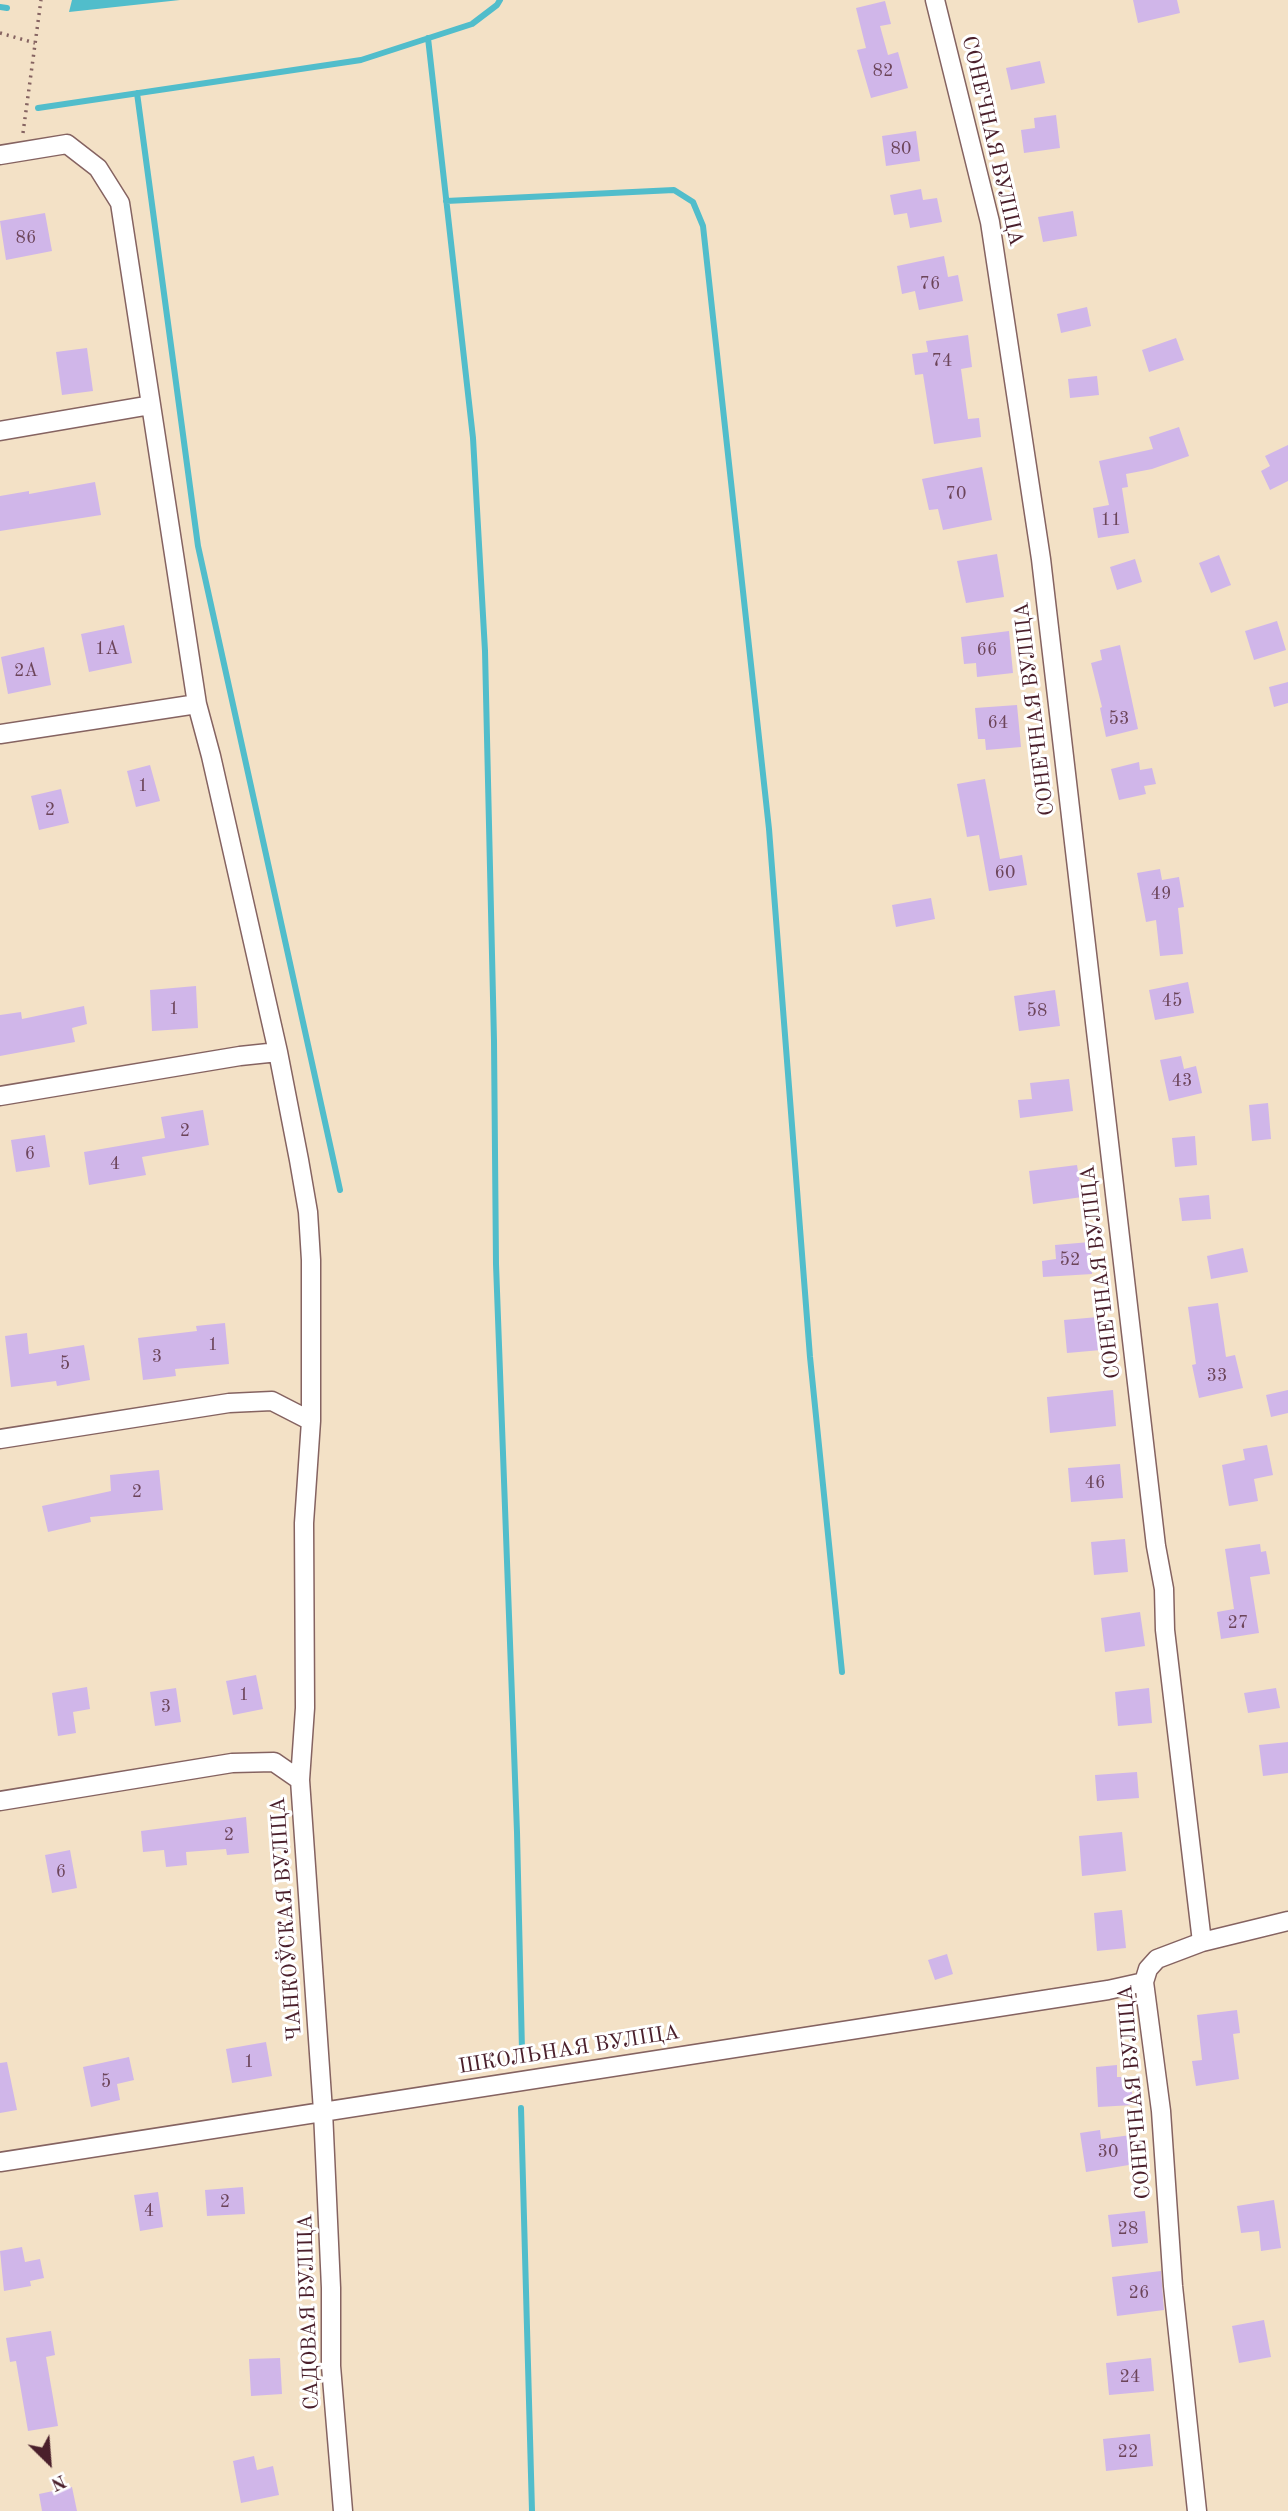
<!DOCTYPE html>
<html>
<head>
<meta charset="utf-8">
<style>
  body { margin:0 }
  #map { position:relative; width:1288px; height:2511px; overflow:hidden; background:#f3e1c6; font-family:"Old Standard TT",serif }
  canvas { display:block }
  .north { position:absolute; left:14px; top:2427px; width:70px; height:70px; -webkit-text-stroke:5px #fff; paint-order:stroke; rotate:155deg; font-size:19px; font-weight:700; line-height:28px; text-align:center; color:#4a1f2b }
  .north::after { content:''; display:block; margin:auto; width:24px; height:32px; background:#4a1f2b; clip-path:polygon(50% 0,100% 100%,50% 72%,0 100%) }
</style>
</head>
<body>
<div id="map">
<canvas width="1288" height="2511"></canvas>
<div class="north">N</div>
</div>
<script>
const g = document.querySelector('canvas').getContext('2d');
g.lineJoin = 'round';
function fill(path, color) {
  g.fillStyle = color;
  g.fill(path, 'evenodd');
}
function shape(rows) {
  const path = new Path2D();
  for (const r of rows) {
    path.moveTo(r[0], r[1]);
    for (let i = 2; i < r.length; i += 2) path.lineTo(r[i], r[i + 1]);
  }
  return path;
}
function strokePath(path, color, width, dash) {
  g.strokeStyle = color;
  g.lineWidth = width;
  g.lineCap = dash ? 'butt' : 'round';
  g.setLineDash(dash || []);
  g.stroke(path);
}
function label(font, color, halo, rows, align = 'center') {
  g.font = font + ' "Old Standard TT",serif';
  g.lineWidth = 6;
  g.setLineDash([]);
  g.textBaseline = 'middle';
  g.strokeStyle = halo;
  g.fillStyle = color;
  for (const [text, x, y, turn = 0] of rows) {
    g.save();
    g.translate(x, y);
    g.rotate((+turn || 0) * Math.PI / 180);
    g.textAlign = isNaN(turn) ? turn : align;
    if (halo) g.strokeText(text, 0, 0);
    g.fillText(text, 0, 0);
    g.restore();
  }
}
fill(shape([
  [72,0,180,0,69,12]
]), '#51bdcb');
strokePath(shape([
  [0,7,7,8],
  [428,38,473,438,485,651,494,1041,496,1264,517,1832,522,2051],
  [137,93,198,546,340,1190],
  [38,108,361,60,472,24,497,5,500,0],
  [446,201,674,190,693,202,703,226,769,829,810,1357,842,1672],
  [521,2108,532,2511]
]), '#51bdcb', 6);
fill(shape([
  [1133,0,1177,0,1180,13,1138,23],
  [885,1,891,24,880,26,888,55,898,52,908,88,871,98,857,50,866,48,856,8],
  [1040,61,1045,83,1011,90,1006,68],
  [1056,115,1060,148,1024,153,1021,130,1035,128,1034,118],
  [916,131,920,161,886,166,882,136],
  [921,189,923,200,937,198,942,222,910,228,907,213,894,215,890,195],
  [1073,211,1077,236,1043,242,1038,217],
  [45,213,52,251,6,260,0,221],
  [944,256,948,277,958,275,963,301,919,310,915,291,902,294,897,266],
  [1087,307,1091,326,1061,333,1057,314],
  [968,335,972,367,961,369,968,419,979,418,981,437,934,444,923,374,915,375,912,354,928,352,926,341],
  [1176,338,1184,360,1149,372,1142,350],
  [87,348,93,391,62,395,56,352],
  [1097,376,1099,395,1070,398,1068,379],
  [1179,427,1189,456,1152,469,1126,474,1128,487,1122,488,1129,533,1098,538,1093,508,1109,505,1099,461,1153,449,1149,437],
  [1288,445,1288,481,1270,490,1261,471,1270,466,1265,456],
  [982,467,992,520,943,530,938,509,929,510,922,479],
  [95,482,101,515,0,531,0,496,29,491,29,494],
  [997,554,1004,597,966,603,957,561],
  [1219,555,1231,585,1211,593,1199,563],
  [1135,559,1142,582,1117,590,1110,567],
  [1277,621,1286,650,1254,660,1245,631],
  [124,625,132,663,89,672,81,634],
  [1009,631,1013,673,977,677,976,663,964,664,961,637],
  [1120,645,1138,729,1106,737,1100,708,1102,707,1091,663,1102,660,1100,650],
  [44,647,51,685,8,694,1,657],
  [1288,682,1288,703,1274,707,1269,687],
  [1017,705,1021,747,986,750,985,739,978,739,975,708],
  [1139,762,1140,770,1152,768,1156,784,1144,786,1146,794,1119,800,1111,769],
  [150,765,160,801,136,807,127,771],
  [985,779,1000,859,1022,855,1027,885,989,891,979,835,967,837,957,784],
  [61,789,69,823,39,830,31,796],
  [1160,869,1162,880,1179,877,1184,907,1178,908,1183,954,1160,956,1156,920,1146,922,1137,873],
  [931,898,935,919,896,927,892,905],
  [1188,982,1194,1013,1155,1020,1149,990],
  [196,986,198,1028,152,1031,150,990],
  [1055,990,1060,1026,1019,1031,1014,996],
  [84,1006,87,1024,72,1028,75,1042,0,1056,0,1015,21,1012,22,1019],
  [1181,1056,1184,1069,1196,1066,1202,1093,1169,1101,1160,1060],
  [1069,1079,1073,1111,1020,1118,1018,1100,1032,1099,1030,1083],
  [1268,1103,1271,1139,1252,1141,1249,1105],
  [203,1110,209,1145,142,1157,146,1175,89,1185,84,1152,165,1138,161,1117],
  [45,1135,50,1167,16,1172,11,1140],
  [1195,1136,1197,1165,1175,1167,1172,1138],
  [1077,1165,1082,1197,1033,1204,1029,1171],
  [1209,1195,1211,1219,1182,1221,1179,1198],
  [1090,1242,1092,1274,1043,1277,1042,1261,1056,1259,1055,1245],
  [1243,1248,1248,1272,1211,1279,1207,1256],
  [1218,1303,1226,1357,1235,1355,1243,1388,1199,1398,1192,1365,1196,1364,1188,1307],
  [1098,1317,1101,1350,1067,1353,1064,1320],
  [225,1323,229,1364,175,1369,176,1376,143,1380,138,1338,197,1331,196,1326],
  [27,1333,29,1354,84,1345,90,1380,57,1386,56,1381,11,1387,5,1336],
  [1113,1390,1116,1426,1050,1433,1047,1397],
  [1288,1390,1288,1413,1271,1417,1266,1395],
  [1267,1445,1273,1475,1254,1479,1258,1501,1229,1506,1222,1465,1245,1460,1243,1449],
  [1120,1464,1123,1498,1071,1502,1068,1468],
  [159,1470,163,1510,90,1517,91,1522,48,1532,42,1506,111,1491,110,1475],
  [1125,1539,1128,1572,1094,1575,1091,1542],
  [1260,1544,1261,1552,1266,1551,1270,1574,1250,1577,1259,1633,1221,1639,1217,1612,1234,1609,1225,1549],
  [1140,1612,1145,1646,1105,1652,1101,1618],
  [256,1675,263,1709,233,1715,226,1681],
  [87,1687,90,1709,73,1712,76,1733,58,1736,52,1693],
  [176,1688,181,1722,155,1726,150,1692],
  [1149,1688,1152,1723,1118,1726,1115,1692],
  [1276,1688,1280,1708,1248,1713,1244,1693],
  [1288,1742,1288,1773,1263,1776,1259,1745],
  [1137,1772,1139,1798,1097,1801,1095,1775],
  [246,1817,249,1853,227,1855,226,1849,186,1852,187,1865,166,1867,164,1850,143,1852,141,1831],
  [1122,1832,1126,1871,1082,1876,1079,1836],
  [70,1850,77,1888,52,1893,45,1855],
  [1122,1910,1126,1948,1097,1951,1094,1913],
  [947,1954,953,1974,935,1980,928,1960],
  [1237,2010,1240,2033,1233,2034,1239,2079,1196,2086,1192,2061,1202,2060,1197,2015],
  [266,2042,272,2076,232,2083,226,2049],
  [129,2057,134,2080,117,2084,120,2100,91,2107,83,2067],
  [7,2062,17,2110,0,2113,0,2063],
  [1117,2065,1117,2077,1131,2077,1133,2105,1098,2107,1096,2067],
  [1100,2130,1101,2139,1131,2135,1135,2164,1086,2172,1080,2133],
  [243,2187,245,2214,207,2216,205,2190],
  [158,2192,163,2227,140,2231,134,2195],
  [1274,2200,1281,2248,1261,2251,1259,2231,1241,2233,1237,2206],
  [1145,2211,1148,2243,1112,2247,1108,2215],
  [22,2247,25,2262,40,2259,44,2278,30,2281,31,2286,4,2291,0,2251],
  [1161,2271,1164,2310,1117,2316,1112,2277],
  [1264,2320,1271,2357,1239,2363,1232,2326],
  [51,2331,55,2355,46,2357,58,2426,28,2431,16,2361,10,2362,6,2338],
  [280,2358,282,2394,251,2396,249,2359],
  [1151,2358,1154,2391,1109,2395,1106,2363],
  [1150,2434,1153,2466,1106,2471,1103,2439],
  [254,2456,257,2470,273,2466,279,2495,241,2503,233,2461],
  [72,2487,77,2511,42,2511,39,2494]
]), '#d0b6e9');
const minor = shape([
  [935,0,990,222,1041,559,1156,1546,1164,1589,1165,1630,1202,1942,1157,1959,1148,1969,1144,1982,1161,2111,1173,2286,1197,2511],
  [0,155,67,144,98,168,120,203,197,704,211,756,278,1052,299,1160,308,1212,311,1260,311,1421,304,1523,305,1708,300,1780],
  [0,431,151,405],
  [0,734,197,704],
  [0,1096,240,1056,278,1052],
  [0,1439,229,1403,272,1401,311,1421],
  [0,1801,232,1763,274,1762,300,1780,323,2111,331,2288,331,2366,343,2511],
  [1202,1942,1288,1921],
  [0,2162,1108,1990,1144,1982]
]);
strokePath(minor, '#856361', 21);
strokePath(shape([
  [0,33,35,43],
  [23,133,41,0]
]), '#856361', 3.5, [2, 5]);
strokePath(minor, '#fff', 18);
label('18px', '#6c455a', null, [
  ["82",883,71],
  ["80",901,149],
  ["86",26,238],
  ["76",930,284],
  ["74",942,361],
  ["70",956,494],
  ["11",1111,520],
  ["1А",107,649],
  ["66",987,650],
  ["2А",26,671],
  ["53",1119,719],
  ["64",998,723],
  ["1",143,786],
  ["2",50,810],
  ["60",1005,873],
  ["49",1161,894],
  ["45",1172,1001],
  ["1",174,1009],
  ["58",1037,1011],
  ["43",1182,1081],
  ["2",185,1131],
  ["6",30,1154],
  ["4",115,1164],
  ["52",1070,1260],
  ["1",213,1345],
  ["3",157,1357],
  ["5",65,1364],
  ["33",1217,1376],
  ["46",1095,1483],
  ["2",137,1492],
  ["27",1238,1623],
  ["1",244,1695],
  ["3",166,1707],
  ["2",229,1835],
  ["6",61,1872],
  ["1",249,2062],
  ["5",106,2082],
  ["30",1108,2152],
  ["2",225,2202],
  ["4",149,2211],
  ["28",1128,2229],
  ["26",1139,2293],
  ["24",1130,2377],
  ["22",1128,2452]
]);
label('21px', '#4a1f2b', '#fff', [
  ["СОНЕЧНАЯ ВУЛІЦА",992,141,77],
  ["СОНЕЧНАЯ ВУЛІЦА",1035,709,-97],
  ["СОНЕЧНАЯ ВУЛІЦА",1101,1272,-97],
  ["ЧАНКОЎСКАЯ ВУЛІЦА",287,1919,-94],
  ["ШКОЛЬНАЯ ВУЛІЦА",569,2050,-9],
  ["СОНЕЧНАЯ ВУЛІЦА",1135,2092,-95],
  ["САДОВАЯ ВУЛІЦА",309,2312,-92]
]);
</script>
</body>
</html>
